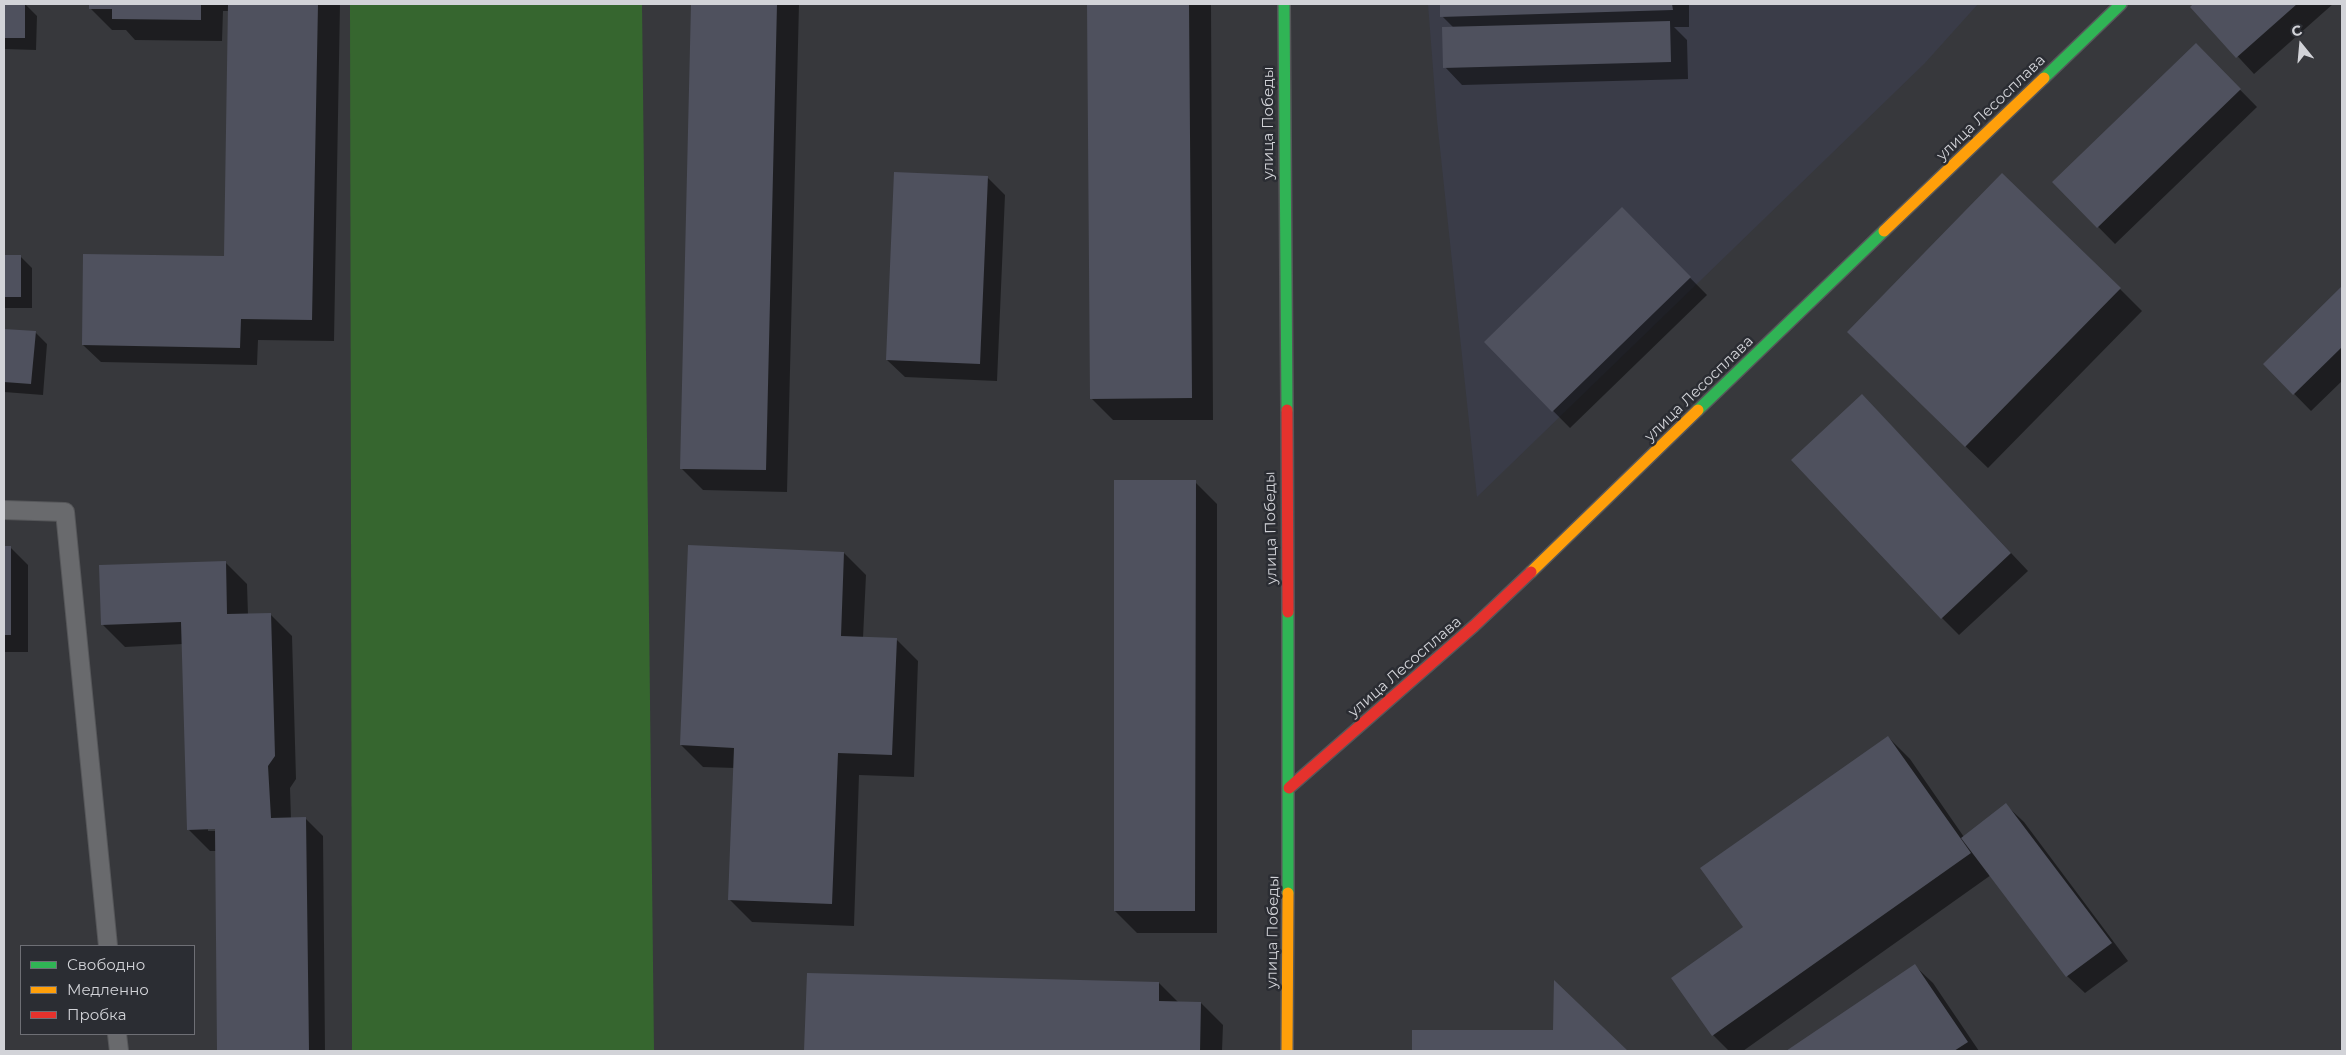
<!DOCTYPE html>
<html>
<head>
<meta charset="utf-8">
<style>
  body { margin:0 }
  #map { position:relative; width:2346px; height:1055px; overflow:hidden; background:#37383c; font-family:Montserrat,sans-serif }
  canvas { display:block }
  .frame { position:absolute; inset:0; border:5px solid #d2d3d8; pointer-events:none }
  .legend { position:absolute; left:20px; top:945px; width:175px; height:90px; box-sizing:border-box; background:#2b2d33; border:1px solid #6e6f75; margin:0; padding:6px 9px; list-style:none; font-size:15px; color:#d2d3d8 }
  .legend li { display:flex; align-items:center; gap:10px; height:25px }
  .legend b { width:25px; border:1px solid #6e6f75 }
  .north { position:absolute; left:2276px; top:20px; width:50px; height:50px; -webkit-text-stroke:4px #2b2d33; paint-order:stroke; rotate:343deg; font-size:14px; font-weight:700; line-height:20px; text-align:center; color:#d2d3d8 }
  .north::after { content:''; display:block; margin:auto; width:18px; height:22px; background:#d2d3d8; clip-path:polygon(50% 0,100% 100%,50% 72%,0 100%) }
</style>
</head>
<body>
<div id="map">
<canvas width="2346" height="1055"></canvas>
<div class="frame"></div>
<ul class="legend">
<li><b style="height:6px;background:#30b455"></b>Свободно</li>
<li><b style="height:6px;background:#ff9f0a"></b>Медленно</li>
<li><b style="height:6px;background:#e5322d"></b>Пробка</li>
</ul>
<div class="north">С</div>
</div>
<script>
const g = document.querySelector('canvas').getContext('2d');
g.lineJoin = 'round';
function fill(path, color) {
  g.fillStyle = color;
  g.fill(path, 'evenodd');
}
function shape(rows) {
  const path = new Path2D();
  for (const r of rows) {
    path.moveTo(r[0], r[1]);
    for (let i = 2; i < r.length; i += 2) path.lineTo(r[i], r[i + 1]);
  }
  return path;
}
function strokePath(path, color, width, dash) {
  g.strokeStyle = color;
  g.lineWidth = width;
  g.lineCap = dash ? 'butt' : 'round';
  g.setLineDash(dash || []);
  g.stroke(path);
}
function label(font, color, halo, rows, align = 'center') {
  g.font = font + ' Montserrat,sans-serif';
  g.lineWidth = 5;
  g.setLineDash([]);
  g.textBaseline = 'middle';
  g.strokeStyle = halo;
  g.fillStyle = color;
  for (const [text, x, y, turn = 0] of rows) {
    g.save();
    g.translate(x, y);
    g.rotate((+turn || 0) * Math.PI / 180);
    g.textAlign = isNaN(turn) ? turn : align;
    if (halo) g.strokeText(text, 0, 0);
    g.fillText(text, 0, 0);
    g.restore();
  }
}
fill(shape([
  [1428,4,1978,4,1925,63,1477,497,1437,120]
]), '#3a3c48');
fill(shape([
  [350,4,642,4,654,1051,352,1051]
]), '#36662f');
fill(shape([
  [4,4,25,4,37,16,36,50,4,49],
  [90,4,340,4,334,341,258,340,257,365,101,362,83,345,225,259,230,11,223,11,222,41,135,40,126,30,112,30,90,8],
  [692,4,799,4,787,492,703,490,681,468],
  [1089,4,1211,4,1213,420,1113,420,1091,398],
  [1441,4,1689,4,1689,27,1674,27,1687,40,1688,79,1462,85,1445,67,1454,28,1442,16],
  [2195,4,2333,4,2254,74,2192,7],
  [2196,45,2257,107,2115,244,2054,182],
  [987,177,1005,195,997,381,905,377,887,360],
  [1622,209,1707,295,1570,428,1485,342],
  [4,256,20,256,32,268,32,308,4,308],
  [2342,288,2342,381,2311,411,2265,364],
  [2120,289,2142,311,1988,468,1870,354],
  [4,330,35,332,47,344,43,395,4,392],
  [1879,413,2028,571,1959,635,1942,618],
  [1195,482,1217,504,1217,933,1137,933,1115,911],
  [4,547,10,547,28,565,28,652,4,652],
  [844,553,866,575,863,638,896,639,918,661,914,777,859,775,854,926,752,922,730,900,735,768,703,767,681,745],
  [225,562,247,584,248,615,270,614,292,636,296,779,290,788,291,819,305,818,323,836,325,1051,218,1051,216,851,210,851,188,829,183,644,125,647,103,625],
  [208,828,216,828,216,831,208,831],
  [1888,737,1910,759,1964,837,2006,805,2024,822,2128,961,2085,993,2067,976,1991,875,1743,1051,1729,1051,1713,1035,1745,927],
  [1915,966,1933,983,1979,1051,1789,1051],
  [808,974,1159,983,1178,1002,1201,1003,1223,1025,1222,1051,806,1051],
  [1555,983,1626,1051,1413,1051,1414,1031,1554,1031]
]), '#0007');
fill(shape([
  [4,4,25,4,25,38,4,38],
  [89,4,201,4,201,20,112,19,112,9,89,9],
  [228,4,318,4,312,320,241,319,240,348,82,345,83,254,224,256],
  [691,4,777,4,766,470,680,469],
  [1087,4,1189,4,1192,398,1090,399],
  [1440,4,1672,4,1673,10,1440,17],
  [2193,4,2297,4,2236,58,2190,7],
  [1670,21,1671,62,1443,68,1442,27],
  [2196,43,2241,89,2097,228,2052,182],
  [894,172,988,176,980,364,886,360],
  [2002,173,2121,288,1965,447,1847,332],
  [1622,207,1691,277,1552,412,1484,342],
  [4,255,21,255,21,297,4,297],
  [2342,286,2342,347,2293,395,2263,364],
  [4,329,36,331,31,384,4,382],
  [1862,394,2011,553,1941,619,1791,460],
  [1114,480,1196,480,1195,911,1114,911],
  [688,545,844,552,841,636,897,638,892,755,838,753,832,904,728,900,734,748,680,745],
  [4,546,11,546,11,635,4,635],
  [226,561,227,614,271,613,275,756,268,766,271,818,306,817,309,1051,217,1051,215,829,187,830,181,622,101,625,99,565],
  [1888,736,1971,853,1712,1036,1671,978,1743,927,1700,868],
  [2006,803,2112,943,2066,977,1961,838],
  [1915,964,1968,1042,1954,1051,1786,1051],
  [807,973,1159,982,1159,1001,1201,1002,1200,1051,804,1051],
  [1554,980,1628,1051,1412,1051,1412,1030,1553,1030]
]), '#4f515e');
const lane = shape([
  [4,510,65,512,108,946],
  [117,1034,119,1051]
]);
const fast = shape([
  [1284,4,1287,410],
  [2044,78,2121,4],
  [1698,410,1884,231],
  [1288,612,1288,893]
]);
const slow = shape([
  [1884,231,2044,78],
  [1531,572,1698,410],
  [1287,1051,1288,893]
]);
const jam = shape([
  [1287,410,1288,612],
  [1289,788,1474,626,1531,572]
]);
strokePath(lane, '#56575a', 20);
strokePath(fast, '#56575a', 14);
strokePath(slow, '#56575a', 14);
strokePath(jam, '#56575a', 14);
strokePath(lane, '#696a6d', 18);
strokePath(fast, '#30b455', 11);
strokePath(slow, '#ff9f0a', 11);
strokePath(jam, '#e5322d', 11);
label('15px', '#d2d3d8', '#2b2d33', [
  ["улица Лесосплава",1991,108,-44],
  ["улица Победы",1269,123,-90],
  ["улица Лесосплава",1699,389,-44],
  ["улица Победы",1271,528,-91],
  ["улица Лесосплава",1405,667,-41],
  ["улица Победы",1273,932,-89]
]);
</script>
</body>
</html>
